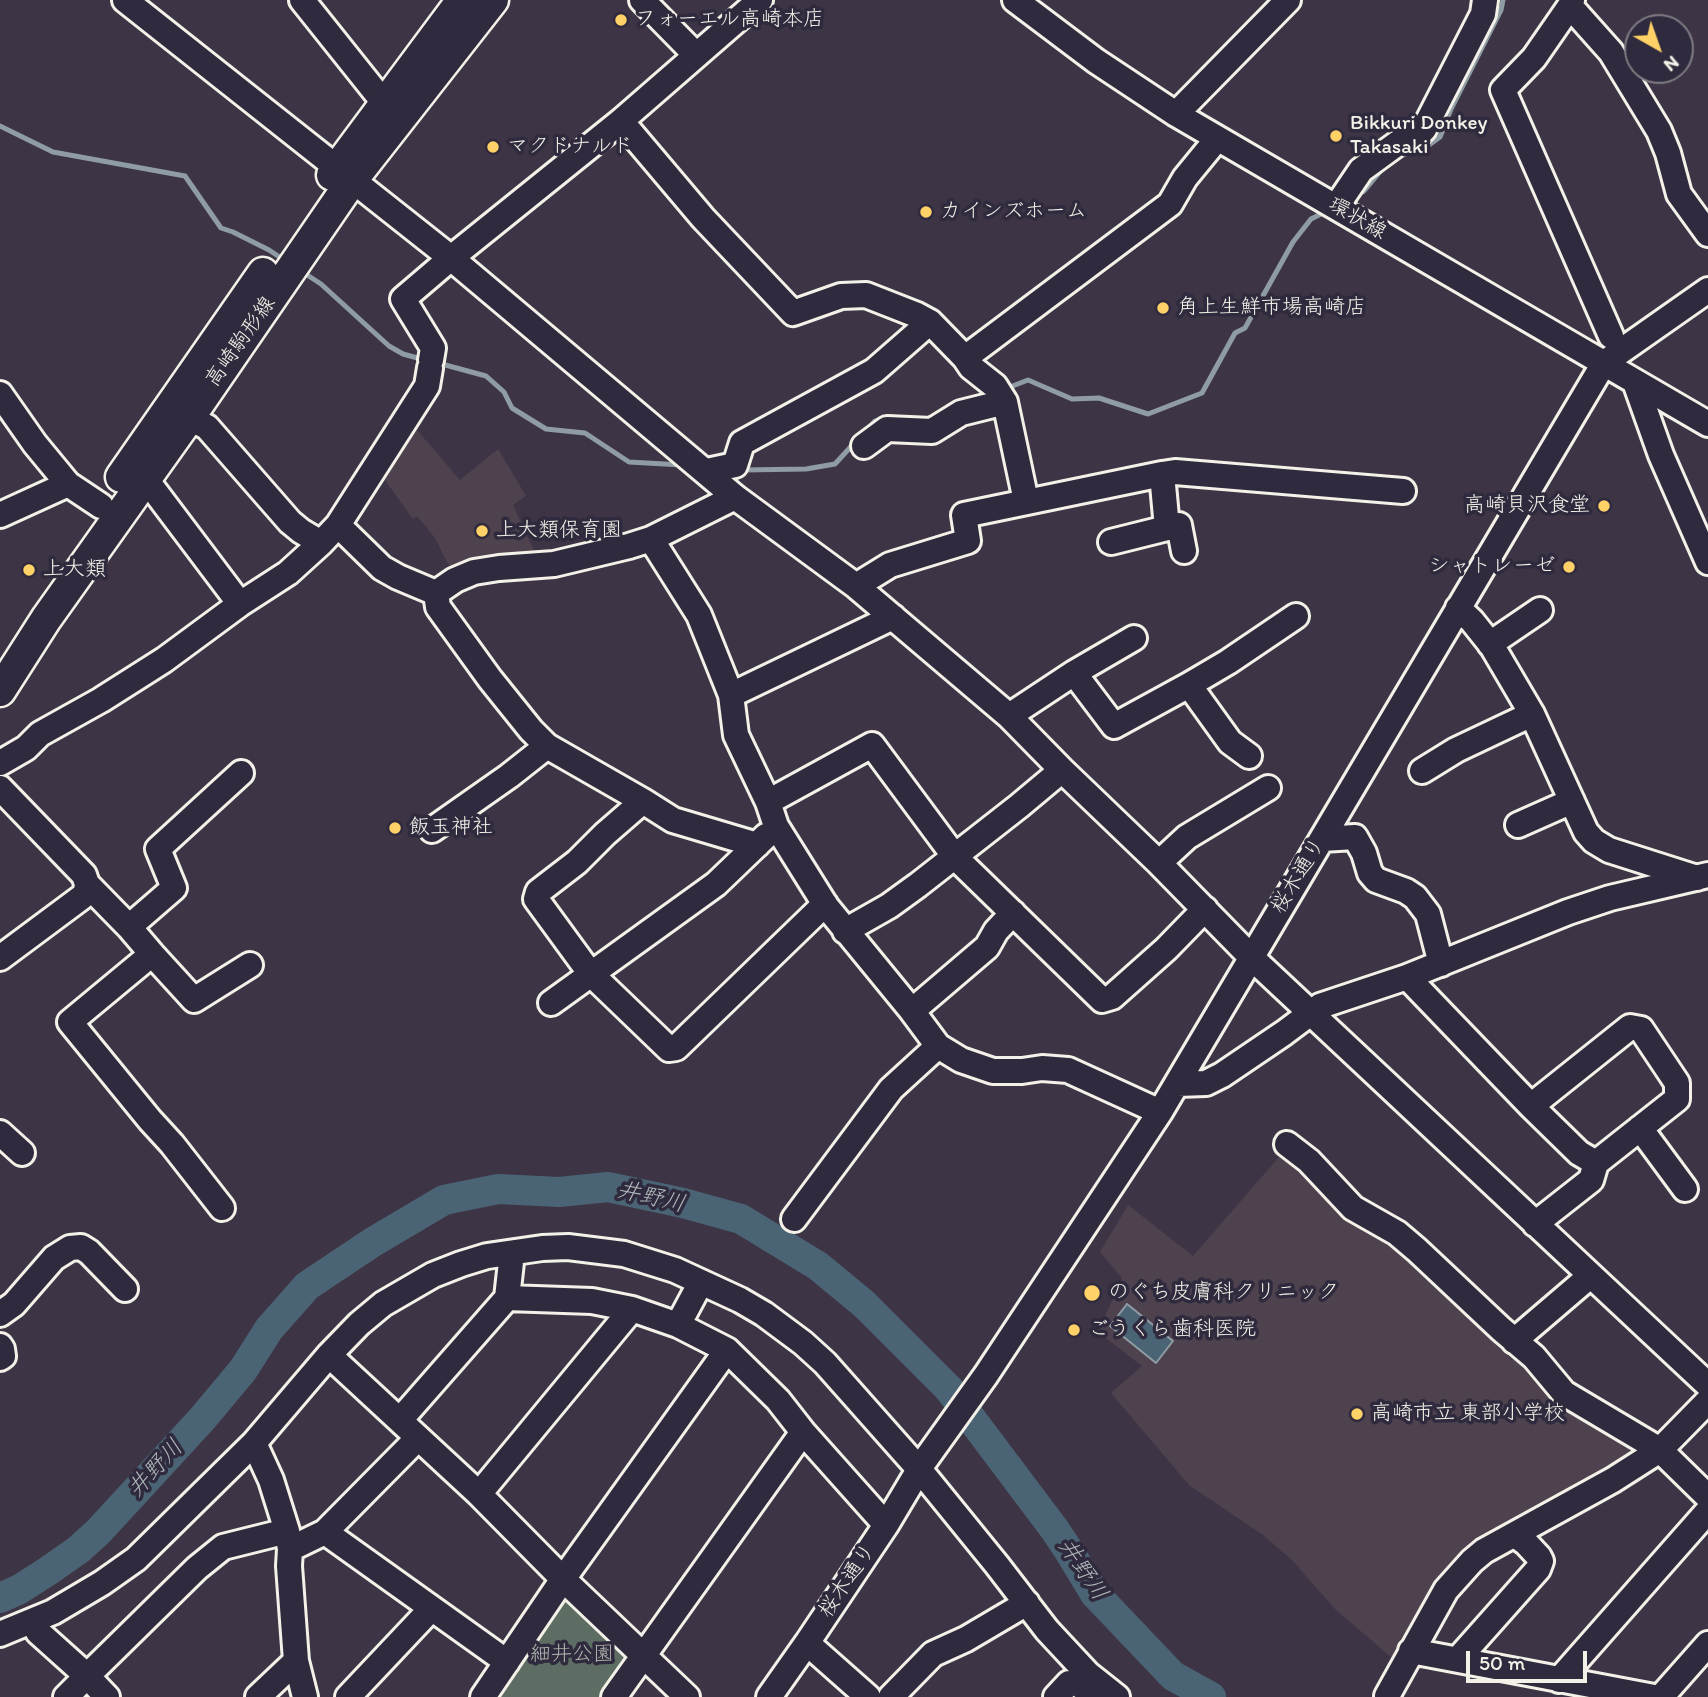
<!DOCTYPE html>
<html>
<head>
<meta charset="utf-8">
<style>
  body { margin:0 }
  #map { position:relative; width:1708px; height:1697px; overflow:hidden; background:#3d3545; font-family:Itim,sans-serif }
  canvas { display:block }
  .north { position:absolute; left:1624px; top:14px; width:70px; height:70px; box-sizing:border-box; background:#2f2a3d; border:2px solid #7e7a81; border-radius:50%; rotate:140deg; font-size:19px; font-weight:700; line-height:28px; text-align:center; color:#f4f1e8 }
  .north::after { content:''; display:block; margin:auto; width:24px; height:32px; background:#ffd166; clip-path:polygon(50% 0,100% 100%,50% 72%,0 100%) }
  .scale { position:absolute; left:1466px; top:1651px; width:121px; height:32px; box-sizing:border-box; border:4px solid #f4f1e8; border-top:0; padding-left:9px; font-size:21px; line-height:24px; white-space:nowrap; color:#f4f1e8; -webkit-text-stroke:5px #2f2a3d; paint-order:stroke }
</style>
</head>
<body>
<div id="map">
<canvas width="1708" height="1697"></canvas>
<div class="north">N</div>
<div class="scale">50 m</div>
</div>
<script>
const g = document.querySelector('canvas').getContext('2d');
g.lineJoin = 'round';
function fill(path, color) {
  g.fillStyle = color;
  g.fill(path, 'evenodd');
}
function shape(rows) {
  const path = new Path2D();
  for (const r of rows) {
    path.moveTo(r[0], r[1]);
    for (let i = 2; i < r.length; i += 2) path.lineTo(r[i], r[i + 1]);
  }
  return path;
}
function strokePath(path, color, width, dash) {
  g.strokeStyle = color;
  g.lineWidth = width;
  g.lineCap = dash ? 'butt' : 'round';
  g.setLineDash(dash || []);
  g.stroke(path);
}
function label(font, color, halo, rows, align = 'center') {
  g.font = font + ' Itim,"Klee One",sans-serif';
  g.lineWidth = 7;
  g.setLineDash([]);
  g.textBaseline = 'middle';
  g.strokeStyle = halo;
  g.fillStyle = color;
  for (const [text, x, y, turn = 0] of rows) {
    g.save();
    g.translate(x, y);
    g.rotate((+turn || 0) * Math.PI / 180);
    g.textAlign = isNaN(turn) ? turn : align;
    if (halo) g.strokeText(text, 0, 0);
    g.fillText(text, 0, 0);
    g.restore();
  }
}
fill(shape([
  [411,423,460,480,498,449,526,496,513,505,538,559,455,573,447,562,435,538,417,516,413,519,382,476,397,456,392,450],
  [1285,1150,1378,1229,1505,1342,1499,1347,1512,1360,1521,1353,1644,1447,1491,1540,1398,1663,1336,1610,1291,1559,1263,1535,1189,1485,1111,1393,1142,1366,1098,1332,1122,1278,1100,1252,1128,1205,1193,1256]
]), '#4e424f');
fill(shape([
  [571,1598,628,1651,629,1664,604,1697,493,1697,560,1599]
]), '#5e6d64');
const water = shape([
  [1127,1304,1173,1341,1156,1363,1110,1326,1127,1304]
]);
fill(water, '#4b6475');
strokePath(water, '#8f9ca3', 2);
strokePath(shape([
  [0,126,53,152,185,176,221,228,233,232,269,250,284,260],
  [1419,147,1429,145,1440,137,1451,109,1501,10,1503,0],
  [1354,196,1364,191,1384,167],
  [301,271,321,284,389,346,403,354,425,360],
  [438,363,486,376,504,392,512,408,546,429,585,433,629,462,682,465],
  [1005,389,1028,380,1072,399,1099,398,1148,414,1202,393,1235,333,1245,328,1293,242,1311,219,1327,211],
  [866,431,875,421,887,417,893,417],
  [743,470,806,469,835,464,856,441]
]), '#8f9ca3', 5);
strokePath(shape([
  [0,1598,20,1589,48,1571,78,1550,98,1532,202,1419,243,1370,269,1329,307,1286,373,1242,444,1200,498,1189,559,1192,608,1187,683,1203,741,1219,818,1266,864,1304,949,1389,1055,1530,1069,1551,1095,1594,1173,1676,1211,1697]
]), '#4b6475', 30);
const minor = shape([
  [125,0,451,258,735,497,856,586,1009,716,1062,770,1159,863,1251,957,1708,1385],
  [302,0,385,104],
  [642,0,696,55],
  [1015,0,1096,61,1176,114,1708,424],
  [1572,0,1570,6,1611,52,1659,131,1668,153,1679,194,1708,234],
  [1570,6,1534,58,1503,90,1611,336],
  [1176,114,1288,0],
  [621,121,703,218,793,313,841,296,866,295,917,315,930,322,965,358,971,367,995,386,1005,402,1026,501],
  [1336,207,1361,170,1398,143,1415,138,1424,129,1483,14,1485,0],
  [965,358,1170,204,1185,178,1217,139],
  [431,360,433,348,403,299,451,258,621,121,760,0],
  [1635,382,1661,455,1708,562],
  [0,394,35,444,68,484,101,506],
  [189,418,207,427,290,522,301,531,321,543],
  [864,446,887,429,932,431,961,413,1005,402],
  [707,471,735,465,742,443,874,371,930,322],
  [1162,474,1167,528,1179,525,1184,551],
  [145,478,240,604],
  [0,515,68,484],
  [338,525,382,568,398,577,436,593],
  [651,539,699,615,731,695,736,735,768,802,776,826,826,906,912,1011,938,1046,961,1060,993,1071,1022,1071,1042,1068,1068,1070,1160,1112],
  [1111,542,1167,528],
  [856,586,890,565,968,541,964,515,1162,474,1175,472,1403,491],
  [436,593,438,607,490,679,531,730,547,746,643,801,673,820,757,845],
  [436,593,455,580,474,572,499,568,554,564,629,546,651,539,735,497],
  [1458,608,1472,621,1492,646,1532,714,1586,832,1594,841,1609,850,1697,878],
  [1490,644,1540,610],
  [1074,673,1134,638],
  [1189,685,1230,742,1249,756],
  [731,695,893,617],
  [1009,716,1074,673,1114,726,1189,685,1228,662,1296,616],
  [0,763,26,748,40,734,101,700,164,660,240,604,288,573,321,543,338,525,427,386,430,368],
  [1422,771,1456,750,1532,714],
  [0,788,84,875,87,884,86,892,82,897,0,958],
  [643,801,605,834,577,862,538,892,536,899,590,973,669,1049,676,1048,825,904],
  [768,802,872,745,955,857,1102,1000,1112,997,1166,949,1205,909],
  [1518,825,1572,801],
  [432,830,509,776,547,746],
  [1322,839,1355,837,1364,853,1370,873,1376,880,1406,891,1415,897,1428,914,1441,964],
  [1159,863,1187,837,1268,788],
  [87,884,129,927,152,954,194,1000,250,965],
  [129,927,174,888,158,849,241,773],
  [845,931,889,906,918,885,1019,806,1062,770],
  [152,954,70,1022,150,1120,172,1144,222,1208],
  [1407,977,1531,1106],
  [551,1003,716,884,766,836],
  [912,1011,987,947,996,931,1013,913],
  [1177,1084,1206,1083,1222,1075,1284,1033,1320,1006,1407,977,1568,912,1610,898,1708,875],
  [1640,1128,1685,1189],
  [0,1133,22,1153],
  [1287,1144,1309,1161,1353,1208,1397,1233,1417,1250,1501,1329,1534,1357,1564,1393,1660,1450,1708,1497],
  [794,1219,891,1089,938,1046],
  [1535,1224,1591,1180,1596,1163,1677,1099,1677,1083,1641,1029,1630,1027,1531,1106,1579,1153,1596,1163],
  [507,1298,512,1253],
  [0,1314,14,1304,54,1258,70,1248,81,1247,89,1252,125,1289],
  [678,1325,701,1282],
  [1514,1341,1590,1276],
  [0,1346,2,1349,3,1356,0,1358],
  [329,1355,479,1494,563,1579,687,1697],
  [400,1420,507,1298,592,1301,632,1309,678,1325,727,1350,778,1400,803,1432,886,1525],
  [254,1443,271,1480,287,1531,290,1549,289,1566,296,1661,305,1697],
  [479,1494,632,1309],
  [325,1532,507,1662],
  [290,1549,325,1532,418,1438],
  [32,1621,38,1632,87,1676,66,1697],
  [0,1634,53,1612,102,1583,136,1559,254,1443,329,1355,359,1324,383,1304,433,1275,461,1264,487,1256,542,1248,568,1247,624,1254,675,1270,740,1300,764,1314,803,1343,825,1363,919,1469,997,1565,1047,1630,1088,1674,1117,1697],
  [807,1643,868,1697],
  [1411,1651,1654,1697],
  [1458,1659,1538,1569,1541,1561,1539,1557,1526,1543,1515,1535],
  [1559,1680,1708,1511],
  [1387,1696,1446,1590,1472,1561,1484,1551,1613,1480,1660,1450,1708,1401],
  [107,1697,87,1676,197,1568,223,1547,287,1531],
  [258,1697,296,1661],
  [348,1697,431,1609],
  [483,1697,563,1579,727,1350],
  [614,1697,803,1432],
  [769,1697,807,1643,886,1525,923,1463,986,1375,1160,1112,1604,363,1708,290],
  [891,1697,933,1654,966,1639,1027,1603],
  [1056,1697,1069,1683,1077,1683,1095,1697],
  [1661,1697,1708,1644]
]);
const major = shape([
  [332,175,462,0],
  [121,477,263,273],
  [0,691,46,619,189,418,353,179,493,0]
]);
strokePath(minor, '#f4f1e8', 30);
strokePath(major, '#f4f1e8', 35);
strokePath(minor, '#2f2a3d', 24);
strokePath(major, '#2f2a3d', 30);
for (const [x, y, r, color] of [
  [621,20,7,"#ffd166"],
  [1336,136,7,"#ffd166"],
  [493,147,7,"#ffd166"],
  [926,212,7,"#ffd166"],
  [1163,308,7,"#ffd166"],
  [1604,506,7,"#ffd166"],
  [482,531,7,"#ffd166"],
  [1569,567,7,"#ffd166"],
  [29,570,7,"#ffd166"],
  [395,828,7,"#ffd166"],
  [1092,1293,9,"#ffd166"],
  [1074,1330,7,"#ffd166"],
  [1357,1414,7,"#ffd166"]
]) {
  const dot = new Path2D();
  dot.arc(x, y, r, 0, 2 * Math.PI);
  g.fillStyle = color;
  g.fill(dot);
  strokePath(dot, '#2f2a3d', 2.5);
}
label('21px', '#f4f1e8', '#2f2a3d', [
  ["フォーエル高崎本店",635,20],
  ["Bikkuri Donkey",1350,124],
  ["Takasaki",1350,148],
  ["マクドナルド",507,147],
  ["カインズホーム",940,212],
  ["角上生鮮市場高崎店",1177,308],
  ["高崎貝沢食堂",1590,506,"right"],
  ["上大類保育園",496,531],
  ["シャトレーゼ",1555,567,"right"],
  ["上大類",43,570],
  ["飯玉神社",409,828],
  ["のぐち皮膚科クリニック",1108,1293],
  ["ごうくら歯科医院",1088,1330],
  ["高崎市立 東部小学校",1371,1414]
], 'left');
label('21px', '#f4f1e8', '#2f2a3d', [
  ["環状線",1357,219,30],
  ["高崎駒形線",241,342,-55],
  ["桜木通り",1299,876,-59],
  ["桜木通り",848,1581,-56]
]);
label('21px', '#b0b6ad', '#2f2a3d', [
  ["細井公園",572,1655]
]);
label('italic 23px', '#b0b9ba', '#2f2a3d', [
  ["井野川",651,1198,13],
  ["井野川",156,1469,-47],
  ["井野川",1082,1570,56]
]);
</script>
</body>
</html>
